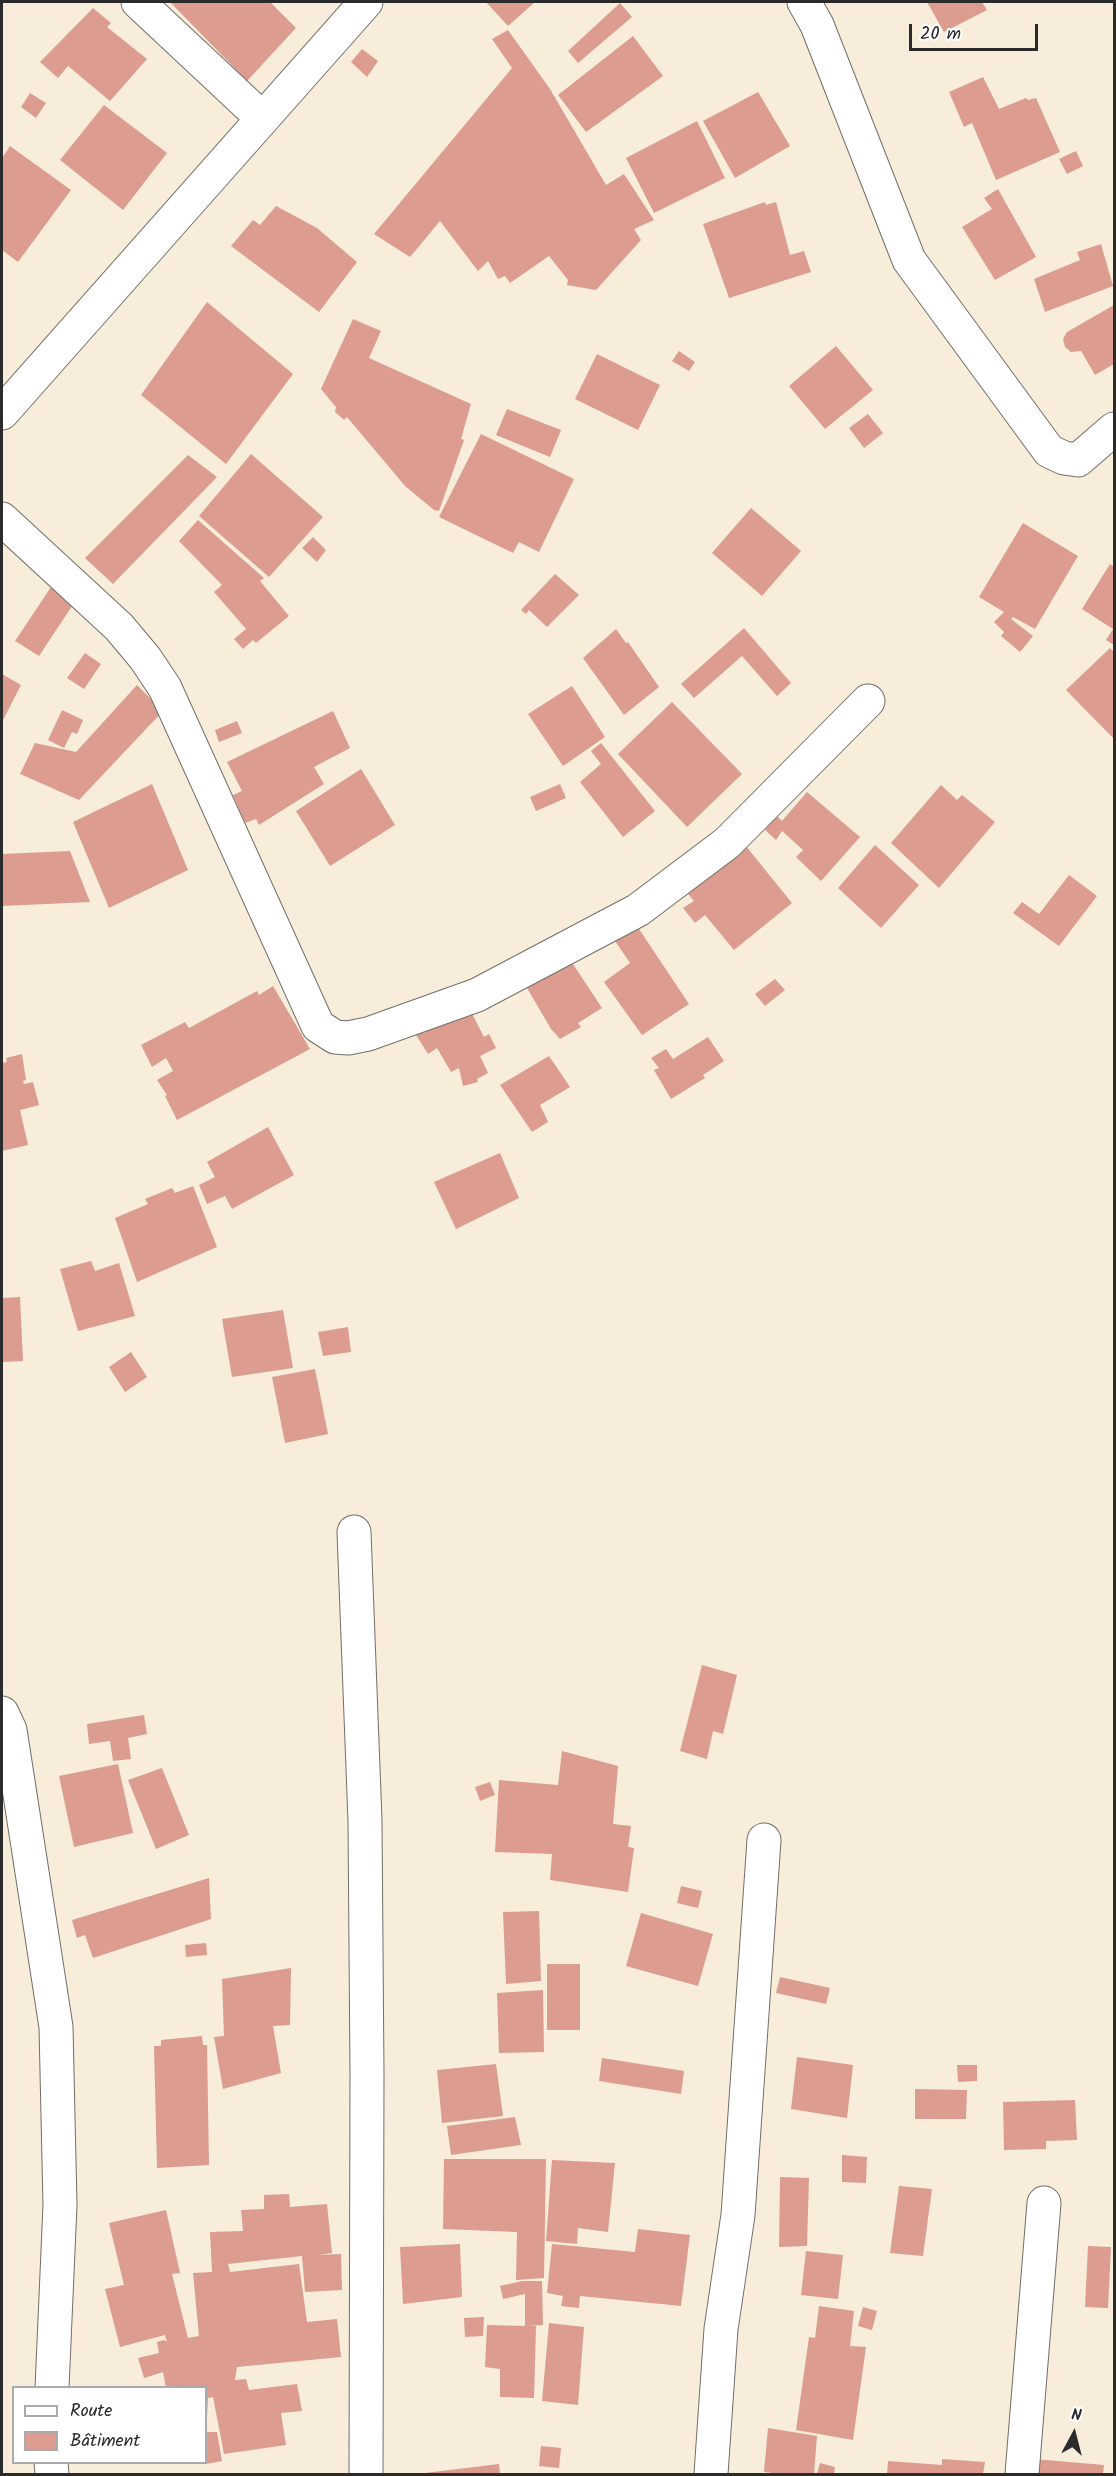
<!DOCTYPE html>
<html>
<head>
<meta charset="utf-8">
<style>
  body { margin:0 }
  #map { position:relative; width:1116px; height:2476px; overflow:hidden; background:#f7edda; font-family:Kalam,sans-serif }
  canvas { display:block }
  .frame { position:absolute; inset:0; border:3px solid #2b2b2b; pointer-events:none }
  .legend { position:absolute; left:12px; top:2386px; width:195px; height:78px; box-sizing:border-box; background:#fff; border:2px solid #aaa; margin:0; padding:8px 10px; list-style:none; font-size:18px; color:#2b2b2b }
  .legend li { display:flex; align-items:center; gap:12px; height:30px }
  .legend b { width:30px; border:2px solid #aaa }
  .north { position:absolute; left:1044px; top:2404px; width:60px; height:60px; -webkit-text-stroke:4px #fff; paint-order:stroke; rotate:7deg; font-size:16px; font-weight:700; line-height:24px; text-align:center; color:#2b2b2b }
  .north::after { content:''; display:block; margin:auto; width:21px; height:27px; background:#2b2b2b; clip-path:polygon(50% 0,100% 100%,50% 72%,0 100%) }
  .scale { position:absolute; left:909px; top:24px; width:129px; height:27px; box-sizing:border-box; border:3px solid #2b2b2b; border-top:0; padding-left:8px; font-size:18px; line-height:21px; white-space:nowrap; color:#2b2b2b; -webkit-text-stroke:4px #fff; paint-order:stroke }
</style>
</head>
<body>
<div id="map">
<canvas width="1116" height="2476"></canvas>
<div class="frame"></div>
<ul class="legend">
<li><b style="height:8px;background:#fff"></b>Route</li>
<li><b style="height:16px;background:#dc9c90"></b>Bâtiment</li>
</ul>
<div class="north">N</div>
<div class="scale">20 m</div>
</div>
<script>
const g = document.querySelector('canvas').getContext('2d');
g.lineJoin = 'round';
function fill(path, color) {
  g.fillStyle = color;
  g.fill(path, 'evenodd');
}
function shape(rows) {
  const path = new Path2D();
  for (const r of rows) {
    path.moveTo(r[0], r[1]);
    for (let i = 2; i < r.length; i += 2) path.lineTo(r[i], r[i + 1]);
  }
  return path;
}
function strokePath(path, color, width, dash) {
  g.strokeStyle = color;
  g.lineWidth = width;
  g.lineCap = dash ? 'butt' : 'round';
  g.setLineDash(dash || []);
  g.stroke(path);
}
fill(shape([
  [170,2,270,2,296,28,247,81],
  [486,2,535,2,508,26],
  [927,2,982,2,987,10,944,32],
  [620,3,632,17,578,63,568,51],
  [93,8,111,23,107,27,147,59,110,101,68,66,58,78,40,62],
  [508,30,550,89,606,185,624,174,654,220,634,229,641,240,596,290,567,285,568,280,549,256,510,283,505,276,498,279,488,261,478,271,440,221,410,257,374,234,512,68,492,39],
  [633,36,663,76,586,132,558,95],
  [362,49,378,61,367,77,351,62],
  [983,77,999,109,1026,98,1028,100,1036,98,1060,152,996,180,972,123,964,127,949,92],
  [758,92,790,146,735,178,703,121],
  [30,93,46,103,36,118,21,107],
  [104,105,167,153,123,210,60,160],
  [697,121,725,178,654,213,626,158],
  [10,146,71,190,18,262,2,250,2,158],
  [1076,151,1083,166,1067,174,1059,159],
  [998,189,1036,257,995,280,962,227,992,209,984,198],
  [765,202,766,205,776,202,790,255,804,251,811,272,729,298,703,224],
  [276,206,317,228,357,262,319,312,231,246,253,220,260,225],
  [1101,244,1113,286,1045,312,1034,279,1080,260,1077,252],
  [207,302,293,374,226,464,141,395],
  [1114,305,1114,364,1095,375,1081,351,1071,352,1065,347,1063,339,1067,332],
  [353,319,381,331,369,358,471,404,461,439,464,440,439,511,434,510,405,486,347,417,344,420,335,412,336,407,321,389],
  [836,346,873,390,825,429,789,386],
  [679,351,695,362,689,371,672,361],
  [597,354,660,385,638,430,575,399],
  [507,409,561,430,550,457,496,435],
  [868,414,883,433,864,448,849,428],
  [481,434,574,479,539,552,519,542,513,553,439,517],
  [251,454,323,517,269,577,199,516],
  [188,455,217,477,113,584,85,558],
  [751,508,801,551,762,596,712,553],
  [198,520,264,578,260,581,289,616,256,643,253,640,243,649,234,639,246,629,214,592,222,585,179,541],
  [1023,523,1078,556,1035,629,1013,617,1011,619,1033,636,1020,652,1001,636,1004,632,994,622,1004,612,979,597],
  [313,537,326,550,317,562,302,548],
  [1110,564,1114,567,1114,645,1106,640,1113,629,1082,609],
  [555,574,579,595,547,627,529,610,526,614,521,610],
  [53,584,76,600,39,656,15,641],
  [744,628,791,683,777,696,742,656,694,698,681,684],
  [616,629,626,643,628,642,659,687,624,715,583,658],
  [1110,648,1114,652,1114,739,1066,690],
  [85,653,101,664,84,689,67,678],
  [2,674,21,685,2,722],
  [137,685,163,711,79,800,20,774,35,743,76,752],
  [572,686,605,737,563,766,528,714],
  [672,702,742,774,687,827,618,754],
  [62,710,83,720,77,734,72,732,64,748,48,740],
  [333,711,350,748,314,767,324,784,259,825,256,819,245,823,233,795,242,791,227,762],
  [237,721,242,733,219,742,215,730],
  [601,743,655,811,623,837,580,782,601,764,591,751],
  [361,769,395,825,330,866,296,811],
  [152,784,188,870,109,908,73,822],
  [560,784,566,798,536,811,530,797],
  [941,785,957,800,962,795,995,822,939,888,891,843],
  [807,792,860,837,821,881,796,857,803,850,782,831,776,840,765,830,776,815,782,821],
  [741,840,792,903,734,950,705,915,695,923,683,908,694,901,683,888],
  [875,845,919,885,881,928,838,888],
  [70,851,90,902,2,906,2,854],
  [1069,875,1097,896,1059,946,1013,913,1022,902,1039,914],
  [633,920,689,1004,642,1035,604,982,630,963,611,935],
  [571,961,602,1008,578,1023,581,1027,560,1039,551,1029,527,988],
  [775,979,785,990,765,1006,755,994],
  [273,986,310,1049,177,1120,165,1096,167,1095,157,1080,173,1071,166,1058,152,1067,141,1045,185,1022,189,1028,257,991,259,995],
  [468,1006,484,1037,489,1034,496,1048,480,1056,488,1073,477,1079,478,1082,463,1086,459,1068,451,1072,437,1048,428,1054,416,1035],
  [708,1037,724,1061,703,1075,705,1078,671,1099,654,1070,659,1068,651,1058,666,1049,673,1059],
  [22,1054,26,1080,23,1081,24,1084,33,1082,39,1105,20,1110,28,1145,2,1151,2,1063,7,1062,6,1058],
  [549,1056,570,1087,540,1105,548,1122,532,1132,500,1085],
  [268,1127,294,1175,232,1209,225,1196,207,1204,199,1185,215,1177,207,1162],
  [500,1153,519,1198,456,1229,434,1182],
  [193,1186,217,1247,137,1282,115,1218,148,1204,145,1199,172,1188,175,1193],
  [91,1261,95,1271,119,1263,135,1316,78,1331,60,1269],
  [20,1297,23,1361,2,1362,2,1298],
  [283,1310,293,1368,232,1377,222,1319],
  [348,1327,351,1352,323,1356,318,1332],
  [131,1352,147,1377,125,1392,109,1367],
  [315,1369,328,1434,285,1443,272,1377],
  [702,1665,737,1675,723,1734,713,1731,707,1759,680,1751],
  [144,1715,147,1734,128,1738,131,1759,113,1761,110,1741,89,1744,87,1724],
  [562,1751,618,1766,613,1824,631,1826,628,1847,634,1848,628,1892,550,1880,552,1854,495,1852,499,1780,558,1785],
  [118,1764,133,1833,74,1847,59,1776],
  [162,1768,189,1835,156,1849,128,1780],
  [490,1782,495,1795,480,1801,475,1787],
  [209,1878,211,1919,93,1958,85,1935,77,1938,72,1920],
  [681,1886,702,1891,698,1908,677,1903],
  [539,1911,541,1981,506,1984,503,1912],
  [641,1913,713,1934,698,1986,626,1966],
  [206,1943,207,1955,186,1957,185,1945],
  [547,1964,580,1964,580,2030,547,2030],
  [291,1968,290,2025,273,2026,281,2073,223,2089,214,2037,224,2036,222,1979],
  [780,1977,830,1988,826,2004,776,1993],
  [543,1990,544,2052,499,2053,497,1993],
  [202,2036,203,2045,207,2045,209,2165,157,2168,154,2046,161,2046,161,2040],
  [797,2057,853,2065,847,2118,791,2109],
  [602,2058,684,2071,681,2094,599,2081],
  [496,2064,503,2116,442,2123,437,2070],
  [957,2065,977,2065,977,2081,958,2082],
  [915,2089,967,2090,966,2119,915,2119],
  [1075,2100,1077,2140,1046,2141,1046,2149,1004,2150,1003,2102],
  [515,2117,521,2145,451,2155,447,2126],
  [842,2155,867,2157,866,2183,842,2182],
  [444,2159,546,2159,544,2278,516,2280,517,2232,443,2229],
  [552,2160,615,2163,608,2232,578,2228,577,2244,546,2241],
  [780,2177,809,2178,807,2246,779,2247],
  [899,2186,932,2189,923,2256,890,2253],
  [289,2194,290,2207,327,2204,332,2253,319,2255,341,2254,342,2290,305,2292,302,2256,228,2264,230,2272,299,2264,307,2322,337,2319,341,2357,237,2367,235,2380,246,2379,249,2390,297,2384,302,2411,281,2413,286,2445,224,2454,213,2397,208,2398,207,2418,206,2418,206,2388,166,2388,163,2372,144,2378,138,2358,159,2353,157,2342,164,2340,167,2342,165,2335,120,2347,105,2289,124,2285,109,2223,166,2210,180,2273,172,2274,188,2338,199,2336,193,2273,212,2272,210,2232,243,2231,241,2210,264,2209,264,2195],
  [638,2229,690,2235,681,2306,580,2296,579,2308,561,2306,563,2296,547,2293,552,2244,635,2252],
  [460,2244,462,2297,403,2304,400,2247],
  [1088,2246,1111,2247,1108,2308,1085,2307],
  [806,2251,843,2255,838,2299,801,2295],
  [522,2281,542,2281,543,2325,528,2326,536,2326,534,2398,500,2397,500,2369,485,2367,487,2325,525,2326,525,2294,503,2299,500,2286],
  [819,2306,854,2311,850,2346,866,2347,853,2440,796,2430,809,2337,815,2338],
  [863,2307,877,2311,872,2330,858,2326],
  [484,2317,483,2336,465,2337,464,2318],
  [549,2323,584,2327,578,2405,542,2401],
  [768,2428,817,2436,814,2474,781,2474,764,2472],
  [206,2432,217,2432,222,2461,206,2464],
  [541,2446,561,2448,559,2468,539,2466],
  [942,2459,985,2462,983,2474,887,2474,888,2461,942,2465],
  [1034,2459,1104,2465,1103,2474,1034,2474],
  [820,2463,835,2467,834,2474,817,2474],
  [499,2464,500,2474,425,2474,425,2473]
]), '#dc9c90');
const street = shape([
  [138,2,262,118],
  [804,2,817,25,909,260,1049,451,1064,458,1078,460,1114,429],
  [2,413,366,2],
  [2,519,119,627,145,658,165,688,318,1026,335,1037,348,1038,368,1034,477,995,638,910,727,843,868,701],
  [354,1532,365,1821,367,2074,366,2474],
  [2,1713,10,1730,56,2027,60,2205,52,2388],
  [51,2462,52,2474],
  [711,2474,721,2329,738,2215,764,1840],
  [1022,2474,1044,2203]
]);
strokePath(street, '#726f68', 35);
strokePath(street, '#fff', 33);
</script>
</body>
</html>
